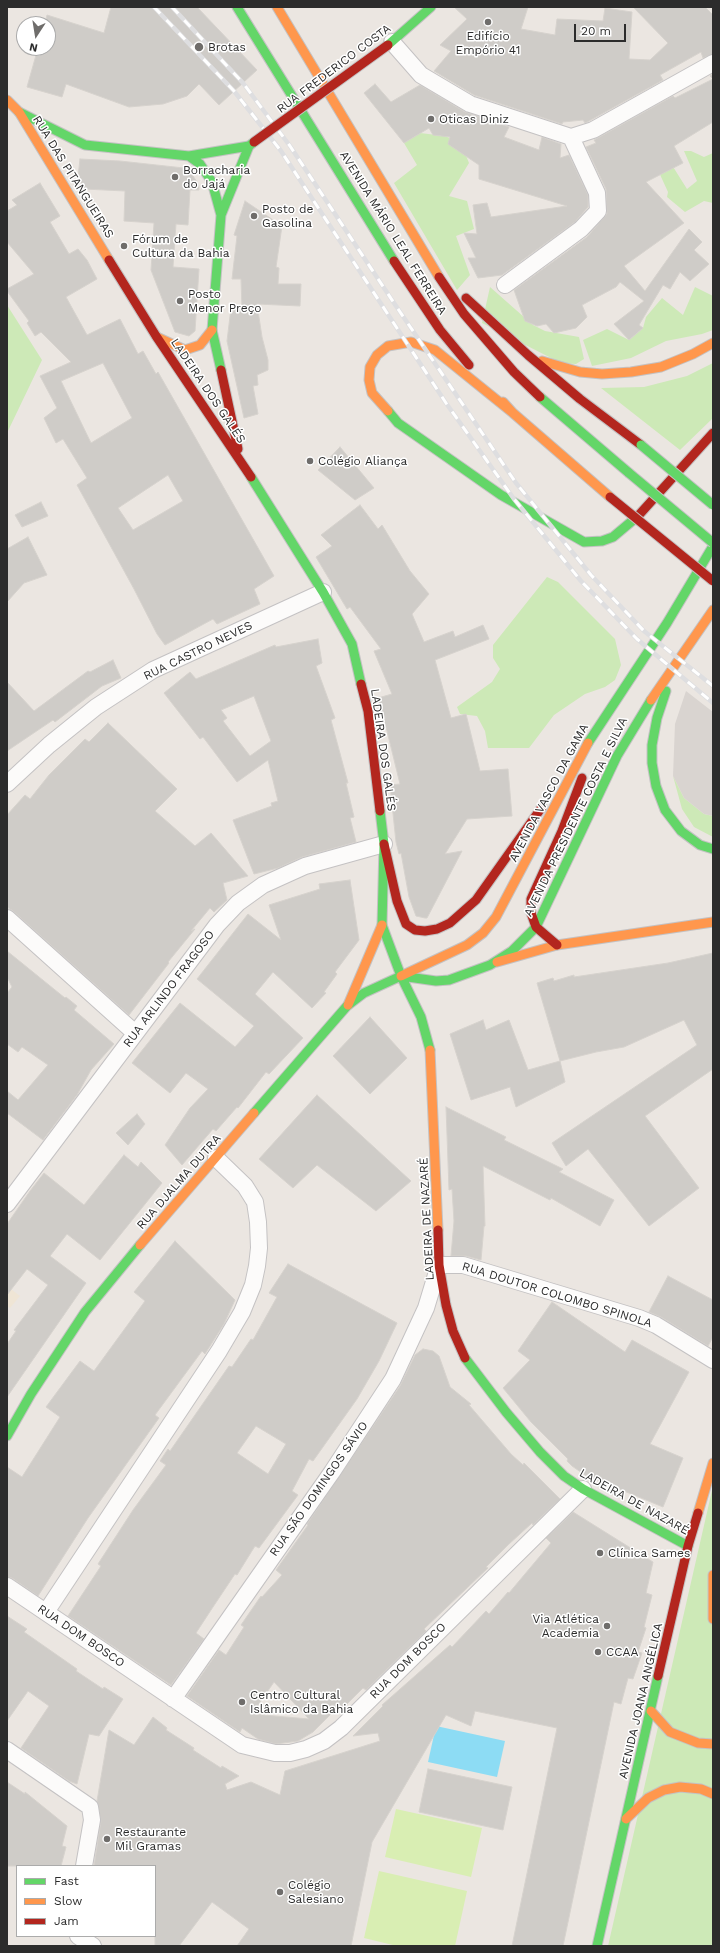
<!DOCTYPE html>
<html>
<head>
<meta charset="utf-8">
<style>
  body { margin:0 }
  #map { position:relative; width:720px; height:1953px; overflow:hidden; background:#ebe6e1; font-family:"Work Sans",sans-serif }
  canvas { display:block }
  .frame { position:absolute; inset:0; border:8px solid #2c2c2c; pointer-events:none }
  .legend { position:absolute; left:16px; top:1865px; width:140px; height:72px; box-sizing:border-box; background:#fff; border:1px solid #ababab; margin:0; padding:5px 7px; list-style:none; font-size:12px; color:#2c2c2c }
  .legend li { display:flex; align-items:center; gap:8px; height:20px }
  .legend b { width:20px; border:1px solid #ababab }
  .north { position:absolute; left:16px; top:16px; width:40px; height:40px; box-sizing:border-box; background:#fff; border:1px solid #ababab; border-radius:50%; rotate:192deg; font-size:11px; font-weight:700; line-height:16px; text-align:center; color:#2c2c2c }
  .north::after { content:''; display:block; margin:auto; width:14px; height:18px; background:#6f6d6b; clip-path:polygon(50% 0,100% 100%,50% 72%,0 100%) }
  .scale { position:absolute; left:574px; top:24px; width:52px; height:18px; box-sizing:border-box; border:2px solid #2c2c2c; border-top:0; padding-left:5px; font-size:12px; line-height:14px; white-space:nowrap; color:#2c2c2c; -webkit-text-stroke:3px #fff; paint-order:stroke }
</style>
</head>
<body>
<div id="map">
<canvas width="720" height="1953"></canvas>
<div class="frame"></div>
<ul class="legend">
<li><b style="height:5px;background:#63d668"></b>Fast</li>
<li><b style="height:5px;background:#ff974d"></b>Slow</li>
<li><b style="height:5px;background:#b3261e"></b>Jam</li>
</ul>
<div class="north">N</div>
<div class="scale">20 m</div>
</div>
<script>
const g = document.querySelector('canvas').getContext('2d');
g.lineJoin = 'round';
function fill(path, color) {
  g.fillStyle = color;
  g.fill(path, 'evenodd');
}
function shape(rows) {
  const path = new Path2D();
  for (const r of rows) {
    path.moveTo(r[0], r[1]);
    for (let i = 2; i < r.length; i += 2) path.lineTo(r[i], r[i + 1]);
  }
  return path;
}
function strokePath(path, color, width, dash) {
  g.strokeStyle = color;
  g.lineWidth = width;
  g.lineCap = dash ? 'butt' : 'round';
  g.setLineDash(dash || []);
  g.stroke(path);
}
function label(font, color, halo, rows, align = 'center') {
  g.font = font + ' "Work Sans",sans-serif';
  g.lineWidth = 3;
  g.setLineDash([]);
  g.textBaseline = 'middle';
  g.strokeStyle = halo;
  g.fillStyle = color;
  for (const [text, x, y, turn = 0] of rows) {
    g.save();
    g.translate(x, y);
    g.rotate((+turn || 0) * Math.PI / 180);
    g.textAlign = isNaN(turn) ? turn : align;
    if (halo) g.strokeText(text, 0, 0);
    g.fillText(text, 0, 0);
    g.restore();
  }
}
fill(shape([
  [7,1286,20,1296,10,1308,7,1306]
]), '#efe5d5');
fill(shape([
  [420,133,445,136,461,143,469,163,449,196,467,201,474,229,456,236,470,275,457,290,394,183,417,165,404,143],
  [684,151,691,151,704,157,713,153,713,203,704,201,685,212,667,197,668,192,657,168,670,162,687,189,697,181],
  [490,287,533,325,545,331,579,337,584,359,576,364,561,363,482,323],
  [695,287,713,296,713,330,702,334,666,341,631,358,592,366,583,340,607,329,629,340,643,328,646,317,662,298,683,315],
  [7,305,42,360,7,433],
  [713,363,713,418,680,450,601,388,644,387,687,376],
  [547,577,558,582,615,639,621,665,615,680,605,687,585,694,554,715,529,748,488,748,485,731,477,716,460,714,457,707,492,682,500,669,493,658,493,645],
  [673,776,684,798,704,814,713,816,713,837,694,827,682,809],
  [713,1486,713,1946,608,1946]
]), '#cde9b7');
fill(shape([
  [396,1809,482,1828,471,1877,385,1857],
  [379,1871,467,1891,455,1946,397,1946,364,1938]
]), '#d9eeb3');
fill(shape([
  [686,691,713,712,713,816,704,814,684,798,673,776,675,724]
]), '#d9d4d0');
fill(shape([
  [436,1726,505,1741,497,1777,428,1762]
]), '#8ddcf4');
const building = shape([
  [111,7,197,7,257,70,219,105,199,84,187,96,163,104,129,107,66,84,62,97,27,87,38,48,48,48,48,24,45,24,47,15,104,33,111,7],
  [454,7,528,7,521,29,555,35,557,19,603,21,605,8,632,12,629,59,650,60,668,43,633,7,705,7,713,15,713,54,703,58,701,52,660,75,663,80,589,121,585,123,583,120,563,122,562,124,474,95,434,71,451,51,440,45,467,19,454,7],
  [713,74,713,122,674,146,683,163,646,182,684,223,624,266,645,291,689,229,702,242,694,250,709,264,690,281,680,272,670,289,663,285,639,325,643,328,629,340,614,324,644,301,620,282,616,287,582,305,587,317,576,328,554,333,546,324,537,326,525,321,514,290,587,237,607,214,606,189,586,147,596,143,594,140,673,96,675,98,713,79,710,76,713,74],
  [375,84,391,102,420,85,465,112,509,127,504,137,539,150,542,137,561,144,560,158,569,155,588,195,588,207,575,222,502,275,478,278,468,258,476,258,464,233,477,234,473,205,487,203,491,217,567,206,479,179,479,165,448,144,450,137,433,135,429,128,404,143,364,93,375,84],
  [80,159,120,161,184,168,191,173,199,185,199,190,190,190,188,225,176,224,173,267,199,269,195,331,189,336,175,332,151,270,154,223,124,221,125,191,84,189,78,177,80,159],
  [40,183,60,216,50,222,69,254,78,249,87,260,97,279,66,297,87,335,120,319,138,354,143,351,156,374,158,372,274,576,254,589,260,604,217,624,213,619,165,645,157,634,134,589,77,485,87,478,63,439,56,443,44,418,57,408,40,376,71,362,41,332,35,336,27,323,29,321,7,291,7,289,34,274,7,242,7,211,17,205,12,200,40,183],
  [103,363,132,418,91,443,61,381,103,363],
  [168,475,183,501,133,530,118,508,168,475],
  [245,201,282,226,276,267,279,268,278,284,301,284,300,306,257,304,262,337,268,360,268,370,257,375,258,385,253,386,258,414,244,418,227,341,231,308,242,309,241,279,232,279,237,236,234,235,245,201],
  [340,447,374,488,355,500,318,470,340,447],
  [41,502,48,516,22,527,15,515,41,502],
  [360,505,378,529,382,525,410,571,429,594,412,614,424,642,453,631,455,637,483,625,489,639,435,660,451,718,466,714,480,771,508,769,512,816,467,819,445,854,462,851,427,918,425,918,416,916,409,897,401,853,399,854,396,842,390,785,400,784,386,727,383,728,378,698,392,694,374,651,381,649,350,607,347,609,316,557,332,546,321,535,360,505],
  [28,537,47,575,24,583,7,602,7,549,28,537],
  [318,639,322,663,316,666,335,718,331,720,348,783,346,783,354,817,350,818,356,842,302,857,278,868,254,874,233,820,272,806,271,803,278,801,268,760,237,782,203,737,200,739,164,693,190,672,196,679,275,645,276,647,318,639],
  [254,696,271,741,250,756,223,721,227,718,221,710,254,696],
  [113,660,121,678,102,686,55,722,53,720,7,751,7,682,34,711,88,671,90,672,113,660],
  [108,723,177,789,155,811,195,846,211,833,248,876,223,883,227,900,214,912,210,908,191,931,195,929,168,962,169,963,129,1015,13,911,7,907,7,815,25,795,30,799,49,775,85,739,89,742,108,723],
  [350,880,359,940,335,972,337,974,324,992,326,993,312,1008,273,972,255,994,303,1038,269,1074,266,1072,238,1108,237,1107,216,1131,213,1129,182,1165,165,1145,190,1108,208,1089,186,1073,170,1093,132,1063,180,1003,235,1047,254,1026,197,979,248,914,281,940,269,905,320,889,319,884,350,880],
  [7,951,65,998,66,997,77,1006,74,1010,114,1044,91,1070,77,1095,43,1140,7,1113,7,1091,18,1100,48,1065,22,1047,18,1052,7,1044,7,993,12,987,7,977,7,951],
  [713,953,713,1069,645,1116,699,1188,649,1226,588,1149,566,1166,552,1143,697,1045,684,1020,624,1047,596,1052,560,1061,537,983,553,978,554,981,574,975,574,977,668,963,713,953],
  [370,1017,407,1058,370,1094,333,1056,370,1017],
  [483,1020,486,1030,509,1020,528,1070,560,1061,565,1082,516,1107,510,1087,471,1100,450,1034,483,1020],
  [317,1095,411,1181,376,1211,317,1165,293,1188,259,1159,317,1095],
  [446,1107,506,1137,504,1140,563,1169,559,1172,614,1200,600,1226,551,1198,550,1200,483,1166,485,1226,484,1226,481,1260,466,1256,451,1256,454,1221,452,1189,449,1190,446,1107],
  [137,1114,145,1124,128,1145,116,1133,137,1114],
  [124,1155,138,1167,141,1162,162,1183,100,1260,67,1234,50,1256,86,1283,7,1397,7,1344,16,1331,14,1330,48,1285,27,1269,7,1295,7,1224,30,1191,44,1173,84,1205,124,1155],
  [175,1241,235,1300,224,1324,205,1354,202,1351,155,1415,159,1418,88,1518,38,1596,12,1578,7,1577,7,1467,22,1477,60,1417,46,1407,80,1361,94,1371,145,1301,134,1292,175,1241],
  [288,1264,397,1323,379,1361,357,1399,313,1461,309,1459,292,1491,298,1495,259,1548,255,1546,237,1575,235,1574,211,1610,196,1633,204,1639,171,1685,68,1616,101,1566,98,1564,133,1510,166,1465,160,1461,168,1449,170,1451,229,1366,232,1367,251,1339,253,1340,277,1297,269,1293,288,1264],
  [256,1426,286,1444,268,1474,237,1453,256,1426],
  [668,1276,713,1300,713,1337,708,1346,661,1317,649,1312,668,1276],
  [552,1302,625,1352,632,1340,689,1372,650,1444,683,1458,663,1507,585,1475,572,1466,567,1461,568,1459,531,1422,503,1388,530,1360,518,1351,552,1302],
  [423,1349,433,1351,439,1356,450,1387,471,1404,469,1405,511,1454,523,1465,524,1463,560,1499,533,1525,532,1523,508,1545,486,1567,488,1568,424,1629,426,1631,366,1690,363,1688,343,1708,340,1705,313,1732,298,1741,276,1744,258,1739,242,1728,240,1732,187,1696,219,1650,226,1655,244,1627,241,1625,261,1596,262,1597,282,1575,276,1570,308,1525,307,1524,400,1386,415,1355,423,1349],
  [274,1682,309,1719,252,1714,274,1682],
  [573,1512,653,1562,646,1593,652,1595,644,1627,646,1628,638,1652,642,1653,633,1679,628,1678,621,1704,614,1702,563,1946,512,1946,557,1728,475,1711,471,1726,446,1715,372,1842,351,1946,237,1946,249,1929,212,1902,179,1946,155,1946,155,1866,94,1866,101,1821,97,1801,109,1730,134,1745,153,1717,167,1728,166,1730,194,1748,193,1750,221,1768,222,1766,239,1776,225,1784,227,1790,251,1782,280,1795,285,1771,380,1741,378,1733,353,1736,383,1706,382,1705,450,1645,452,1647,486,1611,489,1614,508,1592,509,1593,551,1543,546,1538,573,1512],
  [7,1616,27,1629,24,1632,77,1669,76,1671,103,1689,104,1687,123,1699,99,1736,89,1734,77,1784,69,1781,21,1748,49,1706,28,1691,7,1721,7,1616],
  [428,1769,512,1787,503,1830,419,1812,428,1769],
  [7,1782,25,1794,25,1792,67,1826,62,1846,66,1847,61,1866,7,1866,7,1782]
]);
fill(building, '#cfccc8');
strokePath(building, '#d6d2cd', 1);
const street = shape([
  [392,42,421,75,470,104,571,137,593,130,713,63],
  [505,285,581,229,598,211,597,193,571,137],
  [7,784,49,745,96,707,153,670,323,592],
  [7,918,135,1033],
  [7,1204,217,925,238,903,263,885,305,866,384,844],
  [7,1586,242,1745,275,1753,290,1753,306,1749,324,1741,341,1728,583,1489],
  [46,1612,219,1351,242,1312,253,1285,257,1266,259,1248,258,1222,255,1202,245,1186,216,1158],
  [173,1699,332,1472,393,1379,426,1308,439,1265,463,1265,639,1318,656,1325,713,1360],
  [7,1750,90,1807,92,1820,84,1866],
  [78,1936,93,1946]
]);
const fast = shape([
  [237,7,394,261],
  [388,45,431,7],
  [19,112,85,145,189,156,249,146,254,142],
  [189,156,200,164,212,182,221,215,212,330,221,370],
  [221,215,249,146],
  [540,397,629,473],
  [388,411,398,423,501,495,584,542,602,541,613,537,638,516],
  [251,477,323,592,352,644,361,684],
  [666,691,657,718,652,745,652,763,656,786,665,810,681,831,700,845,713,849],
  [588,743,667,623,713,546],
  [380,811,384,844,382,925,401,976,421,1017,430,1050],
  [401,976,436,981,449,980,490,965,512,951,536,927,617,756,651,700],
  [254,1113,347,1006,364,993,401,976],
  [465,1358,506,1412,540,1452,564,1476,583,1489,688,1546],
  [7,1436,31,1394,85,1312,140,1245],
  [597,1946,658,1676]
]);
const slow = shape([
  [277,7,439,277],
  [7,100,19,112,109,260],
  [157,337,185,350,200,345,212,330],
  [542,361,580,372,602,374,631,372,661,367,693,354,713,343],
  [503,402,513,413,610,497],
  [388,411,372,393,369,380,370,367,377,355,388,346,411,342,435,350,513,413],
  [651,700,713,610],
  [497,962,557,945,713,922],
  [401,976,467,945,483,933,496,917,588,743],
  [348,1005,382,925],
  [430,1050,438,1230],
  [140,1245,254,1113],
  [698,1513,713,1463],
  [713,1575,713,1619],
  [651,1711,670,1732,698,1743,713,1744],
  [626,1819,648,1798,664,1790,680,1787,701,1789,713,1794]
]);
const jam = shape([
  [109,260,156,336,251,477],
  [394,261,440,330,469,365],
  [439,277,464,314,514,372,540,397],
  [466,298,528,355,580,399,641,445],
  [221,370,238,449],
  [638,516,713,433],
  [361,684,368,711,380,811],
  [384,844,397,901,406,924,415,930,425,931,437,929,450,923,476,900,542,807],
  [557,945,536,927,531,913,531,899,562,831,582,778],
  [438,1230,439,1265,446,1305,453,1331,465,1358],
  [658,1676,688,1546,698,1513]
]);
strokePath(street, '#c4c2c3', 18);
strokePath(fast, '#c4c2c3', 11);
strokePath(slow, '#c4c2c3', 11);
strokePath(jam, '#c4c2c3', 11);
strokePath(street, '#fcfbfa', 16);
strokePath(fast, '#63d668', 9);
strokePath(slow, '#ff974d', 9);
strokePath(jam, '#b3261e', 9);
const rail = shape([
  [154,7,234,91,281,151,446,403,514,499,581,581,637,639,713,703],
  [172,7,243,83,290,146,394,303,516,483,591,575,644,631,713,686]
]);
strokePath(rail, '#dedee0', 4.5);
strokePath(rail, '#fff', 3, [9]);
const fastBridge = shape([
  [641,445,713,505],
  [629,473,713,543]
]);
const jamBridge = shape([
  [254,142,388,45],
  [610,497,713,581]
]);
strokePath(fastBridge, '#c4c2c3', 11, []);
strokePath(jamBridge, '#c4c2c3', 11, []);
strokePath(fastBridge, '#63d668', 9);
strokePath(jamBridge, '#b3261e', 9);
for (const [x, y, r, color] of [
  [488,22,4,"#6f6d6b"],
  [199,47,5,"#6f6d6b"],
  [431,119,4,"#6f6d6b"],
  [175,177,4,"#6f6d6b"],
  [254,216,4,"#6f6d6b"],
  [124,246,4,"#6f6d6b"],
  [180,301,4,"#6f6d6b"],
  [310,461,4,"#6f6d6b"],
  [600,1553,4,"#6f6d6b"],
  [607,1626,4,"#6f6d6b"],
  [598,1652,4,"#6f6d6b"],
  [242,1702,4,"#6f6d6b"],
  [107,1839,4,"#6f6d6b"],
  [280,1892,4,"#6f6d6b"]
]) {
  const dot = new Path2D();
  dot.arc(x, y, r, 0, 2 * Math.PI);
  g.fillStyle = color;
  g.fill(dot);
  strokePath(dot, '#fff', 1.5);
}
label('12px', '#2c2c2c', '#fff', [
  ["Edifício",488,36,"center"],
  ["Empório 41",488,50,"center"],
  ["Brotas",208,47],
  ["Oticas Diniz",439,119],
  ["Borracharia",183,170],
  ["do Jajá",183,184],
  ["Posto de",262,209],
  ["Gasolina",262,223],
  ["Fórum de",132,239],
  ["Cultura da Bahia",132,253],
  ["Posto",188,294],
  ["Menor Preço",188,308],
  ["Colégio Aliança",318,461],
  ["Clínica Sames",608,1553],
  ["Via Atlética",599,1619,"right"],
  ["Academia",599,1633,"right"],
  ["CCAA",606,1652],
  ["Centro Cultural",250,1695],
  ["Islâmico da Bahia",250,1709],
  ["Restaurante",115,1832],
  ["Mil Gramas",115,1846],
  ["Colégio",288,1885],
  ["Salesiano",288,1899]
], 'left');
label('12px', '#2c2c2c', '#fff', [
  ["RUA FREDERICO COSTA",334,69,-37],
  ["RUA DAS PITANGUEIRAS",73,177,58],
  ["AVENIDA MÁRIO LEAL FERREIRA",393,233,58],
  ["LADEIRA DOS GALÉS",208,391,56],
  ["RUA CASTRO NEVES",198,651,-26],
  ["LADEIRA DOS GALÉS",383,750,82],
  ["AVENIDA VASCO DA GAMA",549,793,-62],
  ["AVENIDA PRESIDENTE COSTA E SILVA",576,817,-64],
  ["RUA ARLINDO FRAGOSO",169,989,-53],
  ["RUA DJALMA DUTRA",179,1182,-49],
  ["LADEIRA DE NAZARÉ",427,1219,-93],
  ["RUA DOUTOR COLOMBO SPINOLA",557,1295,17],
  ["RUA SÃO DOMINGOS SÁVIO",319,1489,-55],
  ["LADEIRA DE NAZARÉ",634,1502,29],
  ["RUA DOM BOSCO",81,1636,34],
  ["RUA DOM BOSCO",408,1661,-45],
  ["AVENIDA JOANA ANGÉLICA",641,1701,-77]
]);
</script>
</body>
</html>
